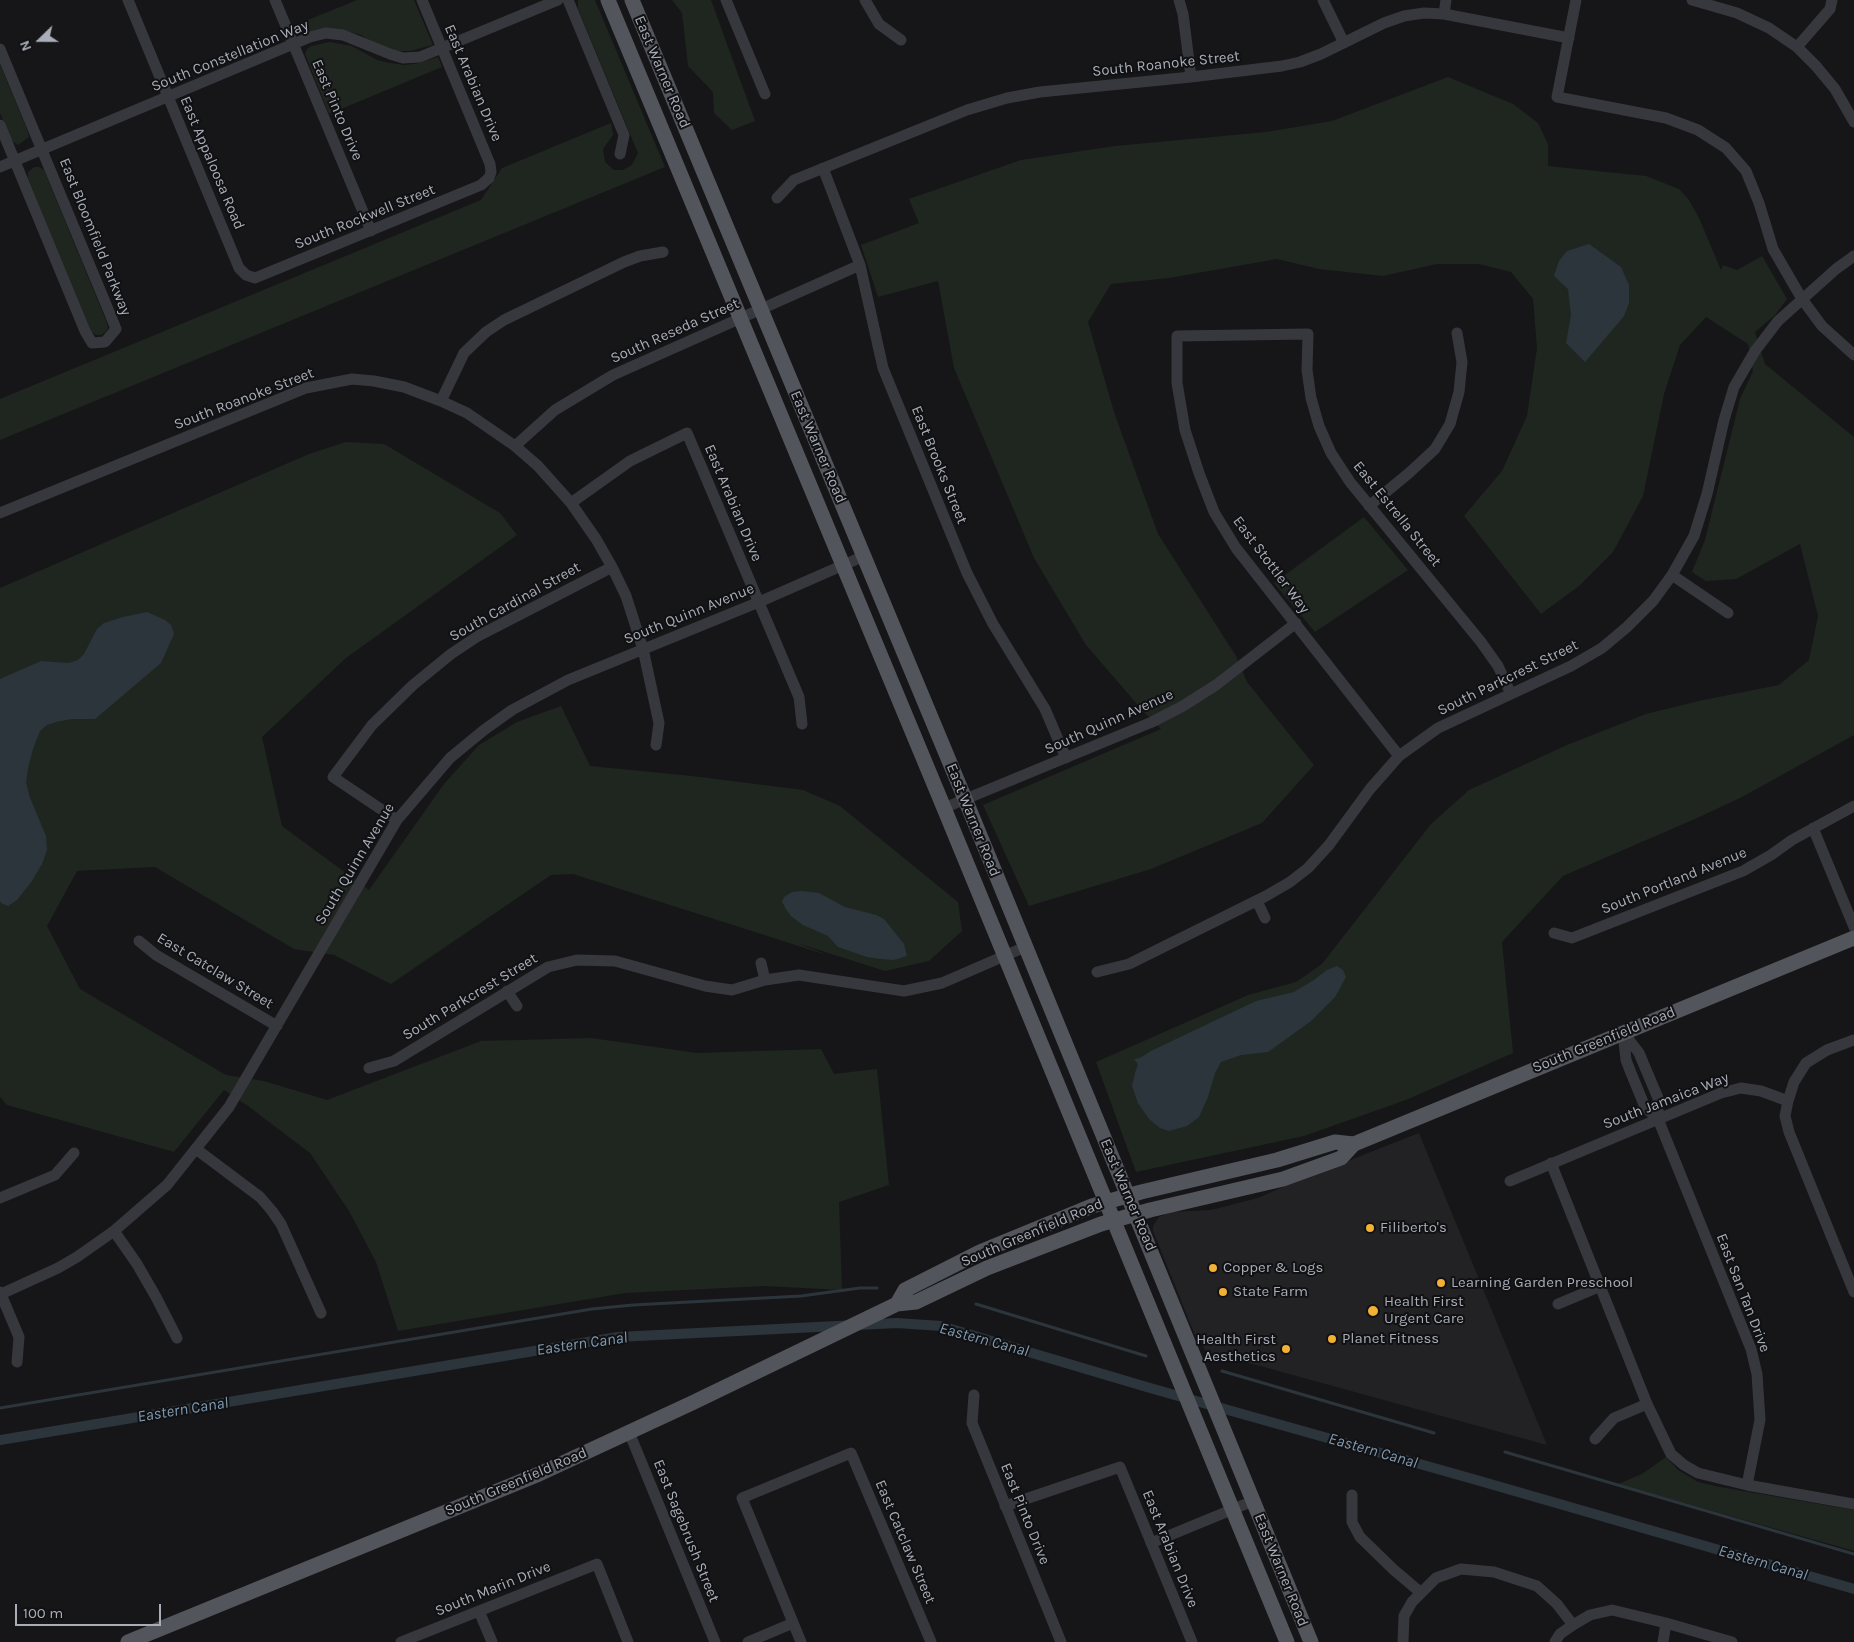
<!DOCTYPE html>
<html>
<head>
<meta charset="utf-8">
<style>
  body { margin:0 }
  #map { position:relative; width:1854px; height:1642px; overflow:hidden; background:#161618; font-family:Karla,sans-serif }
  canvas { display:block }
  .north { position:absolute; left:15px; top:15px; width:50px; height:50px; -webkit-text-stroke:4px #111113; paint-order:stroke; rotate:248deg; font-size:14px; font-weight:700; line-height:20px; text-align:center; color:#a8adb8 }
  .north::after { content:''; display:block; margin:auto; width:18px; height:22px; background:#a8adb8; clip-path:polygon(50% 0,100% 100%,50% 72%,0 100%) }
  .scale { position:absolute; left:15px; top:1604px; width:146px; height:22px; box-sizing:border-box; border:2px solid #a8adb8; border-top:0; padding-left:6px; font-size:15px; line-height:18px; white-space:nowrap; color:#a8adb8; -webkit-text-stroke:4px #111113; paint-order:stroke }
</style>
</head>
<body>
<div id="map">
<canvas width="1854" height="1642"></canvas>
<div class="north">N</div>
<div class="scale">100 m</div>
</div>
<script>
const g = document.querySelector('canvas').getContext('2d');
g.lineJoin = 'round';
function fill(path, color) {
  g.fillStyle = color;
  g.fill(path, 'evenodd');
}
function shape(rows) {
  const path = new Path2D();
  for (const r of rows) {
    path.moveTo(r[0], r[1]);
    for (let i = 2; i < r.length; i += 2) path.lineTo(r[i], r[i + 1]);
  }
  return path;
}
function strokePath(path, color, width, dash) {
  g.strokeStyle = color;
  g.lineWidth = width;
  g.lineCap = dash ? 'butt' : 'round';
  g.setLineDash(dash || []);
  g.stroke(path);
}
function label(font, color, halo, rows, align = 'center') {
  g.font = font + ' Karla,sans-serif';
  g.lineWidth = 4;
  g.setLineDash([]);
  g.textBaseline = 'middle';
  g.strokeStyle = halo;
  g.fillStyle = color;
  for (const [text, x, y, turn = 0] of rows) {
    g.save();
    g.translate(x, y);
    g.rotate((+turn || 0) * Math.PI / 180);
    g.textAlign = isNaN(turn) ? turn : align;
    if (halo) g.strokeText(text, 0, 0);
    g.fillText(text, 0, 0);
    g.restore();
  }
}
fill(shape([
  [1419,1133,1547,1445,1224,1356,1212,1361,1194,1333,1153,1231,1153,1226,1159,1217,1171,1212,1211,1210,1258,1198,1287,1185]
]), '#222225');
fill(shape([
  [357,0,414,0,433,45,410,51,397,51,374,43,361,35,347,31,312,31,301,34,295,31,293,26],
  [578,0,595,0,665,167,0,440,0,399,481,200,502,168,611,123,613,135,603,149,605,162,614,170,623,170,632,165,638,153,578,9],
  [672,0,711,0,755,121,732,130,714,113,713,92,688,66,682,13],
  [330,42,352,46,377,60,390,63,405,65,419,63,438,57,442,67,329,114,305,54,307,49,311,46],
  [0,64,28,132,29,137,18,145,11,140,0,113],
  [1448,77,1513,104,1538,123,1548,144,1548,166,1646,176,1679,189,1689,200,1699,218,1721,270,1723,265,1737,270,1762,256,1787,299,1775,315,1755,332,1765,364,1854,437,1854,735,1742,797,1695,819,1563,876,1502,942,1513,1053,1406,1100,1304,1136,1136,1172,1096,1062,1248,995,1296,982,1322,964,1431,824,1469,790,1567,745,1646,714,1703,700,1779,685,1809,660,1818,616,1800,544,1736,579,1706,581,1692,572,1705,540,1740,399,1753,371,1748,344,1706,317,1680,345,1664,394,1643,496,1613,552,1579,586,1541,614,1464,516,1502,471,1527,416,1537,348,1533,299,1511,272,1479,264,1437,264,1383,276,1319,269,1277,259,1169,278,1111,284,1088,322,1114,412,1158,534,1236,656,1247,682,1314,765,1262,823,1151,869,1029,906,983,805,1161,729,1143,711,1086,645,1034,558,954,368,938,281,878,297,861,245,919,223,909,199,1021,160,1115,146,1266,132,1332,121],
  [34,167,39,167,44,170,107,323,108,328,106,332,101,335,96,335,90,331,28,178,28,172],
  [346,442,384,444,500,513,517,535,346,658,262,737,282,826,369,890,444,784,479,745,517,722,561,706,590,766,692,776,803,790,840,806,958,902,962,931,929,961,885,971,797,943,830,956,573,874,551,875,391,984,334,955,294,949,155,867,77,871,47,926,80,989,226,1075,264,1081,327,1100,481,1041,591,1038,697,1053,821,1049,834,1074,877,1069,889,1185,839,1202,842,1290,765,1286,625,1293,398,1331,376,1262,349,1211,310,1153,248,1106,224,1090,174,1152,7,1105,0,1097,0,588,309,454],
  [1364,517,1408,570,1315,632,1274,583],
  [1666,1457,1678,1470,1698,1482,1720,1487,1854,1510,1854,1551,1618,1484,1642,1474]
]), '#1e261f');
fill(shape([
  [1589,244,1621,267,1629,285,1629,303,1624,316,1585,362,1566,343,1571,315,1568,289,1554,276,1559,261,1567,251],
  [147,612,165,620,171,625,174,634,161,663,95,719,72,719,56,722,47,725,40,731,33,749,28,768,26,782,30,798,46,836,47,850,42,864,32,881,17,900,8,906,3,904,0,902,0,679,41,661,69,663,78,660,84,654,97,629,104,623,123,617],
  [802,891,819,893,845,907,876,915,884,919,904,944,907,956,894,960,881,959,867,957,838,947,828,936,803,925,791,916,786,909,782,902,784,897,792,892],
  [1337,966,1343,970,1346,977,1335,997,1311,1021,1268,1052,1241,1055,1221,1062,1215,1073,1208,1097,1199,1117,1187,1126,1169,1131,1160,1128,1149,1119,1138,1103,1132,1086,1135,1073,1138,1064,1134,1059,1140,1058,1151,1051,1256,1001,1294,992,1314,980,1327,970]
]), '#2c353c');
strokePath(shape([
  [976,1304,1146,1356],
  [1222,1371,1434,1433],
  [0,1408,592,1309,633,1305,801,1296,860,1288,877,1288],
  [1505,1452,1854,1554]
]), '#2c353c', 3);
strokePath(shape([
  [0,1440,618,1337,897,1323,941,1326,1150,1388,1473,1479,1854,1589]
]), '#2c353c', 10);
strokePath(shape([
  [128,0,239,268,246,275,255,278,481,185,489,178,491,172,490,164,422,0],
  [275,0,371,231],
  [568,0,624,135,620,154],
  [726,0,765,94],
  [865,0,879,24,901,40],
  [1179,0,1183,14,1191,77],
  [1323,0,1344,43],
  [1576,0,1557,97,1666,118,1698,130,1726,148,1746,171,1759,203,1773,249,1802,299,1822,326,1854,355],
  [1692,0,1737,13,1769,28,1797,47,1816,66,1835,89,1854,122],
  [1444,14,1446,0],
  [1797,47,1830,9,1832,0],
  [0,49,110,314,116,329,105,342,92,343,85,331,0,125],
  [0,167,310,37,326,33,343,35,390,54,403,58,420,57,558,0],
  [823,168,860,265,883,368,967,573,993,624,1045,709,1066,758],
  [777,198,794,180,967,110,1007,98,1040,92,1191,77,1282,66,1300,62,1321,54,1384,23,1404,16,1424,13,1444,14,1569,38],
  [441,401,467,413,515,446,538,466,571,503,596,539,612,567,626,596,643,649,659,723,656,745],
  [515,446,555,410,613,375,860,265],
  [571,503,630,461,687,433,799,697,802,724],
  [1369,506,1409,473,1435,449,1450,424,1459,392,1462,362,1457,333],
  [0,513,306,388,352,379,374,381,404,387,441,401,464,353,486,332,504,320,624,262,640,256,663,252],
  [1672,575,1728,613],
  [1399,756,1236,548,1214,512,1199,473,1185,430,1177,383,1177,336,1308,334,1307,370,1311,398,1319,426,1331,453,1350,482,1481,642,1498,666,1511,694],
  [944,808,1152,722,1183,706,1216,685,1296,623],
  [397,820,333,777,372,725,413,685,451,654,478,636,612,567],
  [1813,828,1854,927],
  [1257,901,1265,918],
  [1554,933,1572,938,1743,871,1771,855,1792,840,1854,806],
  [139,941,156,955,277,1026],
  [761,963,765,980],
  [1097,972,1129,964,1266,896,1290,882,1308,868,1329,845,1370,789,1399,756,1438,728,1571,666,1602,648,1627,627,1653,601,1672,575,1694,536,1707,494,1724,420,1734,387,1755,351,1778,321,1836,269,1854,256],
  [507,991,517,1006],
  [1623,1032,1639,1053,1658,1098,1658,1119,1751,1349,1757,1374,1760,1420,1747,1485],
  [1623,1033,1626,1060,1631,1073,1645,1107,1658,1119],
  [369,1068,394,1061,548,967,577,960,615,961,705,986,732,990,765,980,799,975,904,991,942,983,1025,947],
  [1788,1101,1785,1116,1789,1132,1854,1292],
  [196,1149,260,1197,272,1211,281,1224,321,1313],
  [1551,1163,1647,1404,1671,1454,1684,1465,1698,1473,1747,1485,1854,1504],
  [1510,1181,1721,1093,1741,1088,1761,1091,1788,1101,1794,1082,1806,1063,1827,1050,1854,1040],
  [0,1198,55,1175,74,1153],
  [114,1231,137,1264,156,1297,177,1338],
  [0,1292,19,1337,17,1362],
  [1,1294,58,1268,77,1257,114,1231,167,1185,229,1107,397,820,450,758,484,730,512,710,568,680,759,602,864,556],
  [1558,1304,1601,1286],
  [974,1395,972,1423,1061,1642],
  [629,1432,715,1642],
  [1595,1439,1614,1418,1647,1404],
  [1352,1495,1352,1522,1360,1537,1394,1570,1420,1592],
  [1005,1506,1120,1467,1192,1642],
  [1151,1543,1253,1501],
  [479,1611,492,1642],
  [401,1642,597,1564,628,1642],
  [748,1642,793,1623],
  [801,1642,742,1498,851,1453,931,1642],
  [1403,1642,1404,1616,1412,1602,1436,1578,1461,1569,1494,1572,1537,1586,1557,1604,1573,1625,1590,1615,1612,1610,1666,1623,1732,1642],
  [1555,1642,1560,1634,1573,1625],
  [1663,1642,1666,1623]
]), '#37383d', 11);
strokePath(shape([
  [608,0,944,808,1287,1642],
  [632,0,965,799,1311,1642],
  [897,1304,905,1290,980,1252,1092,1206,1141,1192,1277,1160,1335,1142,1354,1144],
  [128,1642,539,1474,692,1403,897,1304,916,1302,987,1268,1101,1224,1150,1210,1283,1179,1341,1158,1354,1144,1854,938]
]), '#53555c', 15);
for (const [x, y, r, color] of [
  [1370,1228,5,"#f2b134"],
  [1213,1268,5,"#f2b134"],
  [1441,1283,5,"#f2b134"],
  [1223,1292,5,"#f2b134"],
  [1373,1311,6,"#f2b134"],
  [1332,1339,5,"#f2b134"],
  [1286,1349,5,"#f2b134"]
]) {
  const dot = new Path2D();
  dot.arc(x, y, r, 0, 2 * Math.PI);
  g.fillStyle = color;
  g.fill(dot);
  strokePath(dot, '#111113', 2);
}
label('15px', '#a8adb8', '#111113', [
  ["South Constellation Way",230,56,-22],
  ["South Roanoke Street",1166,64,-6],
  ["East Warner Road",662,72,67],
  ["East Arabian Drive",473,83,67],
  ["East Pinto Drive",337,110,67],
  ["East Appaloosa Road",212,163,67],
  ["South Rockwell Street",365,217,-22],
  ["East Bloomfield Parkway",95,237,68],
  ["South Reseda Street",675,331,-24],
  ["South Roanoke Street",244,399,-21],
  ["East Warner Road",818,447,67],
  ["East Brooks Street",939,465,68],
  ["East Arabian Drive",733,503,67],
  ["East Estrella Street",1397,514,51],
  ["East Stottler Way",1271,565,53],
  ["South Cardinal Street",515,602,-29],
  ["South Quinn Avenue",689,614,-22],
  ["South Parkcrest Street",1508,678,-26],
  ["South Quinn Avenue",1109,722,-24],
  ["East Warner Road",973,820,68],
  ["South Quinn Avenue",355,864,-59],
  ["South Portland Avenue",1674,881,-22],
  ["East Catclaw Street",215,971,31],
  ["South Parkcrest Street",470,997,-31],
  ["South Greenfield Road",1604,1040,-22],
  ["South Jamaica Way",1666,1101,-21],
  ["East Warner Road",1128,1195,67],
  ["South Greenfield Road",1032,1233,-23],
  ["East San Tan Drive",1743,1293,69],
  ["South Greenfield Road",516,1482,-23],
  ["East Pinto Drive",1025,1514,68],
  ["East Sagebrush Street",686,1531,68],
  ["East Catclaw Street",905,1542,67],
  ["East Arabian Drive",1170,1549,68],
  ["East Warner Road",1281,1570,68],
  ["South Marin Drive",493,1589,-22]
]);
label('15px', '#a8adb8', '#111113', [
  ["Filiberto's",1380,1228],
  ["Copper & Logs",1223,1268],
  ["Learning Garden Preschool",1451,1283],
  ["State Farm",1233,1292],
  ["Health First",1384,1302],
  ["Urgent Care",1384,1319],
  ["Planet Fitness",1342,1339],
  ["Health First",1276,1340,"right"],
  ["Aesthetics",1276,1357,"right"]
], 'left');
label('italic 16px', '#7f9bb3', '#111113', [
  ["Eastern Canal",984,1340,15],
  ["Eastern Canal",582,1344,-8],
  ["Eastern Canal",183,1410,-9],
  ["Eastern Canal",1373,1451,16],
  ["Eastern Canal",1763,1563,16]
]);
</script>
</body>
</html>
